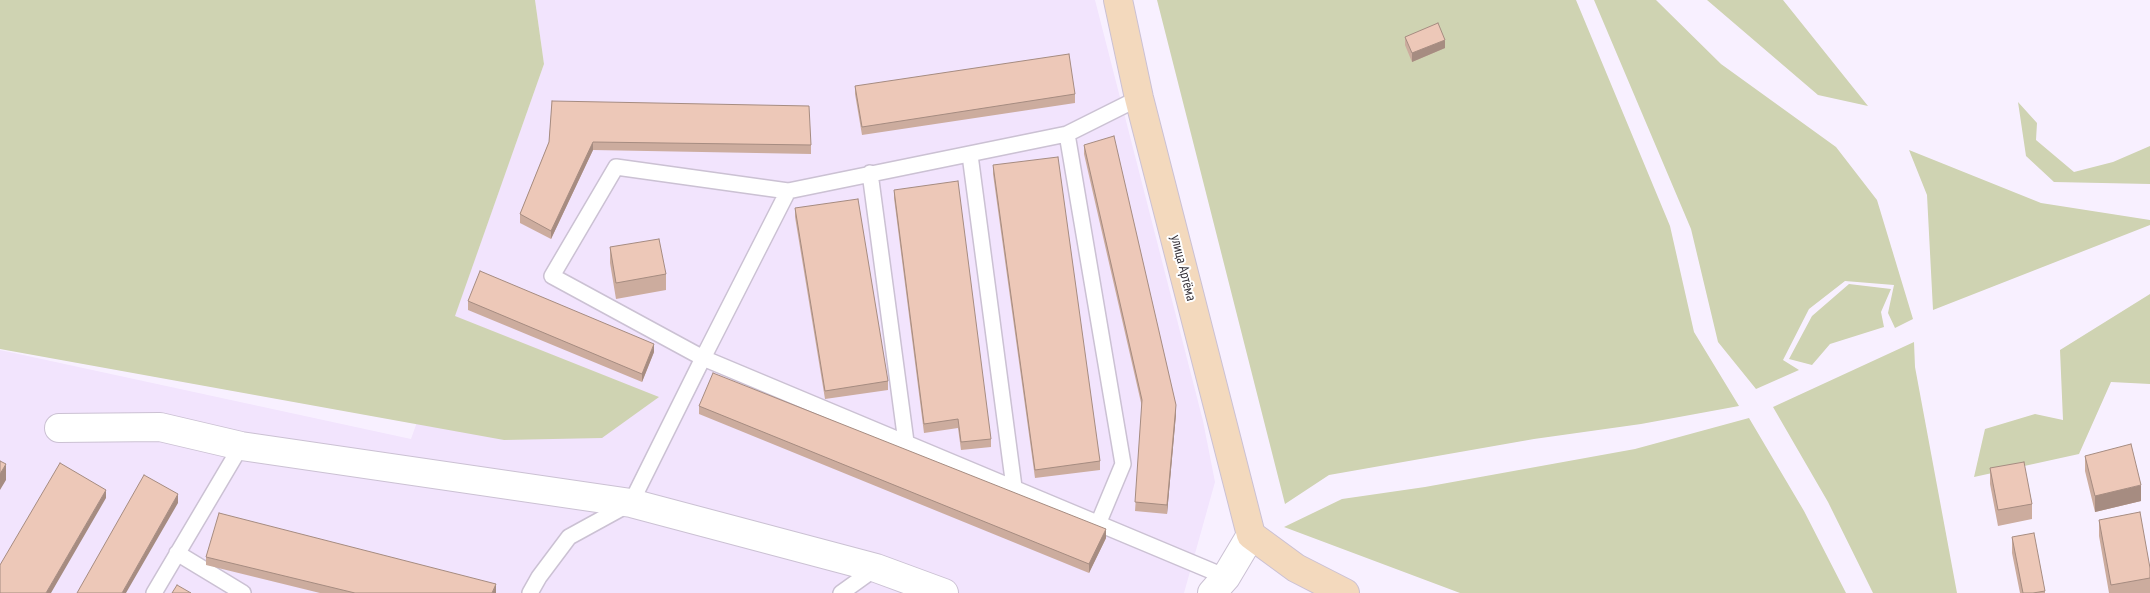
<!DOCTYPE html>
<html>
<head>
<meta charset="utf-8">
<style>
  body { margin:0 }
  canvas { display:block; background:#f8f0ff }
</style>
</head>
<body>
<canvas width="2150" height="593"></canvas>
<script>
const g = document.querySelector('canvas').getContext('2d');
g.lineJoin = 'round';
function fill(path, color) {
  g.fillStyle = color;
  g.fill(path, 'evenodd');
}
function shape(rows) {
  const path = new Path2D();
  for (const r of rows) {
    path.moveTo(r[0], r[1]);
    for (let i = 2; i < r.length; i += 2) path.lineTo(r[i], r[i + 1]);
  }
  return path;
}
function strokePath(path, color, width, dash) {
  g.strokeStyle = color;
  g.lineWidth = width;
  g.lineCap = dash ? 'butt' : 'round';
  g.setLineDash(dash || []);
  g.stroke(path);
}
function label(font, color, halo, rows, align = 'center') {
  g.font = font + ' "PT Sans Narrow",sans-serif';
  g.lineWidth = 4;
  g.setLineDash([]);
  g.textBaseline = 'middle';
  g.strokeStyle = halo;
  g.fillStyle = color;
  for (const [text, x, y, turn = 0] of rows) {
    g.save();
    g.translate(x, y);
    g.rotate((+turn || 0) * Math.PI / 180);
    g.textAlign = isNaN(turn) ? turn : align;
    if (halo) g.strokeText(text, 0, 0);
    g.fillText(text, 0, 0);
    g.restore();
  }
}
fill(shape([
  [535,0,1095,0,1203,421,1215,482,1184,593,0,593,0,350,411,439,544,64]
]), '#f2e4fd');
fill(shape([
  [0,0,535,0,544,64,455,316,659,397,602,438,504,440,0,349],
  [1157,0,1576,0,1670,226,1694,332,1739,406,1641,424,1534,439,1329,475,1285,504],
  [1594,0,1656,0,1721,64,1836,147,1877,200,1913,319,1895,328,1888,313,1894,285,1845,281,1809,309,1783,360,1799,370,1756,389,1718,342,1691,229],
  [1707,0,1783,0,1868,106,1818,95],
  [2018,102,2037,123,2036,140,2074,172,2113,162,2150,146,2150,184,2054,182,2026,156],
  [1909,150,2041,203,2150,220,2150,225,1933,310,1927,195],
  [1849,284,1891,289,1881,312,1884,327,1830,344,1812,365,1789,359,1812,316],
  [2150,294,2150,384,2111,382,2079,454,1974,477,1985,429,2035,414,2063,420,2060,350],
  [1914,342,1915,367,1957,593,1873,593,1828,502,1773,407],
  [1749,418,1804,511,1846,593,1460,593,1284,527,1342,499,1425,487,1635,449]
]), '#cfd3b2');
const lane = shape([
  [1139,98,1067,134,788,191,703,358,1226,577],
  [1067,134,1123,464,1098,524],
  [970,155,1014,487],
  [870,173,906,442],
  [177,553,243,593],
  [154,593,241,446],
  [530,593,539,577,569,537,631,503,703,358,552,276,616,167,788,191],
  [841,593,876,568]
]);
const street = shape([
  [59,428,160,427,241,446,631,503,876,568,944,593],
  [1212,593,1226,577,1251,535]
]);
const secondary = shape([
  [1118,0,1139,98,1251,535,1296,568,1345,593]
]);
strokePath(lane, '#cbc1d3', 18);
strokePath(street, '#cbc1d3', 30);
strokePath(secondary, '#cbc1d3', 30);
strokePath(lane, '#fff', 15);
strokePath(street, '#fff', 28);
strokePath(secondary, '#f3d9bd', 28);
fill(shape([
  [1405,37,1445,48,1412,62,1405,45],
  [855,86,1075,94,1075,103,862,135,855,94],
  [552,101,811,145,811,154,593,150,551,239,520,223,520,214,549,142],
  [1084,145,1176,414,1167,514,1135,511,1142,407,1084,154],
  [993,165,1100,461,1100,470,1035,478,993,174],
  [894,190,991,439,991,447,961,450,958,428,924,433,894,198],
  [795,208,888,381,888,390,825,399,795,217],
  [610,247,666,274,666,290,616,299,610,263],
  [468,301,654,352,642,382,468,310],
  [699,406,1106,538,1089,573,699,414],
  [2085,456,2141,501,2095,512,2085,471],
  [1990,468,2032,504,2032,519,1998,526,1990,484],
  [2099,520,2150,568,2150,593,2109,593,2099,536],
  [2012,537,2045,591,2045,593,2020,593,2012,553],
  [206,557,496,593,320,593,206,565]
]), '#ccac9e');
fill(shape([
  [1445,40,1445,48,1412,62,1412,53],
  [593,142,593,150,551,239,551,231],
  [654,344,654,352,642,382,642,374],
  [1176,405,1176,414,1167,514,1167,505],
  [6,464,6,480,0,490,0,474],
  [2141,485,2141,501,2095,512,2095,496],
  [106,490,106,498,51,593,46,593],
  [178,494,178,503,126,593,122,593],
  [1106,529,1106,538,1089,573,1089,564],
  [496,584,496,593,492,593]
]), '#a68c81');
const building = shape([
  [1438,23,1445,40,1412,53,1405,37,1438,23],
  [1069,54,1075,94,862,127,855,86,1069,54],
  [552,101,809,106,811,145,593,142,551,231,520,214,549,142,552,101],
  [1114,136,1176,405,1167,505,1135,502,1142,400,1084,145,1114,136],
  [1058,157,1100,461,1035,470,993,165,1058,157],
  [958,181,991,439,961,442,958,419,924,424,894,190,958,181],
  [858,199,888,381,825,391,795,208,858,199],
  [659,239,666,274,616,283,610,247,659,239],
  [480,271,654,344,642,374,468,301,480,271],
  [713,373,1106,529,1089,564,699,406,713,373],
  [2131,444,2141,485,2095,496,2085,456,2131,444],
  [0,461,6,464,0,474,0,461],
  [2024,462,2032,504,1998,510,1990,468,2024,462],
  [60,463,106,490,46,593,0,593,0,565,60,463],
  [144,475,178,494,122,593,77,593,144,475],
  [2140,512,2150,568,2150,578,2111,585,2099,520,2140,512],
  [219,513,496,584,492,593,355,593,206,557,219,513],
  [2034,533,2045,591,2033,593,2023,593,2012,537,2034,533],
  [177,585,191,593,172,593,177,585]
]);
fill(building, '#edc8b8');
strokePath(building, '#a68c81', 1);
label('14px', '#332f36', '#fff', [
  ["улица Артёма",1183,268,76]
]);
</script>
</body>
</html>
